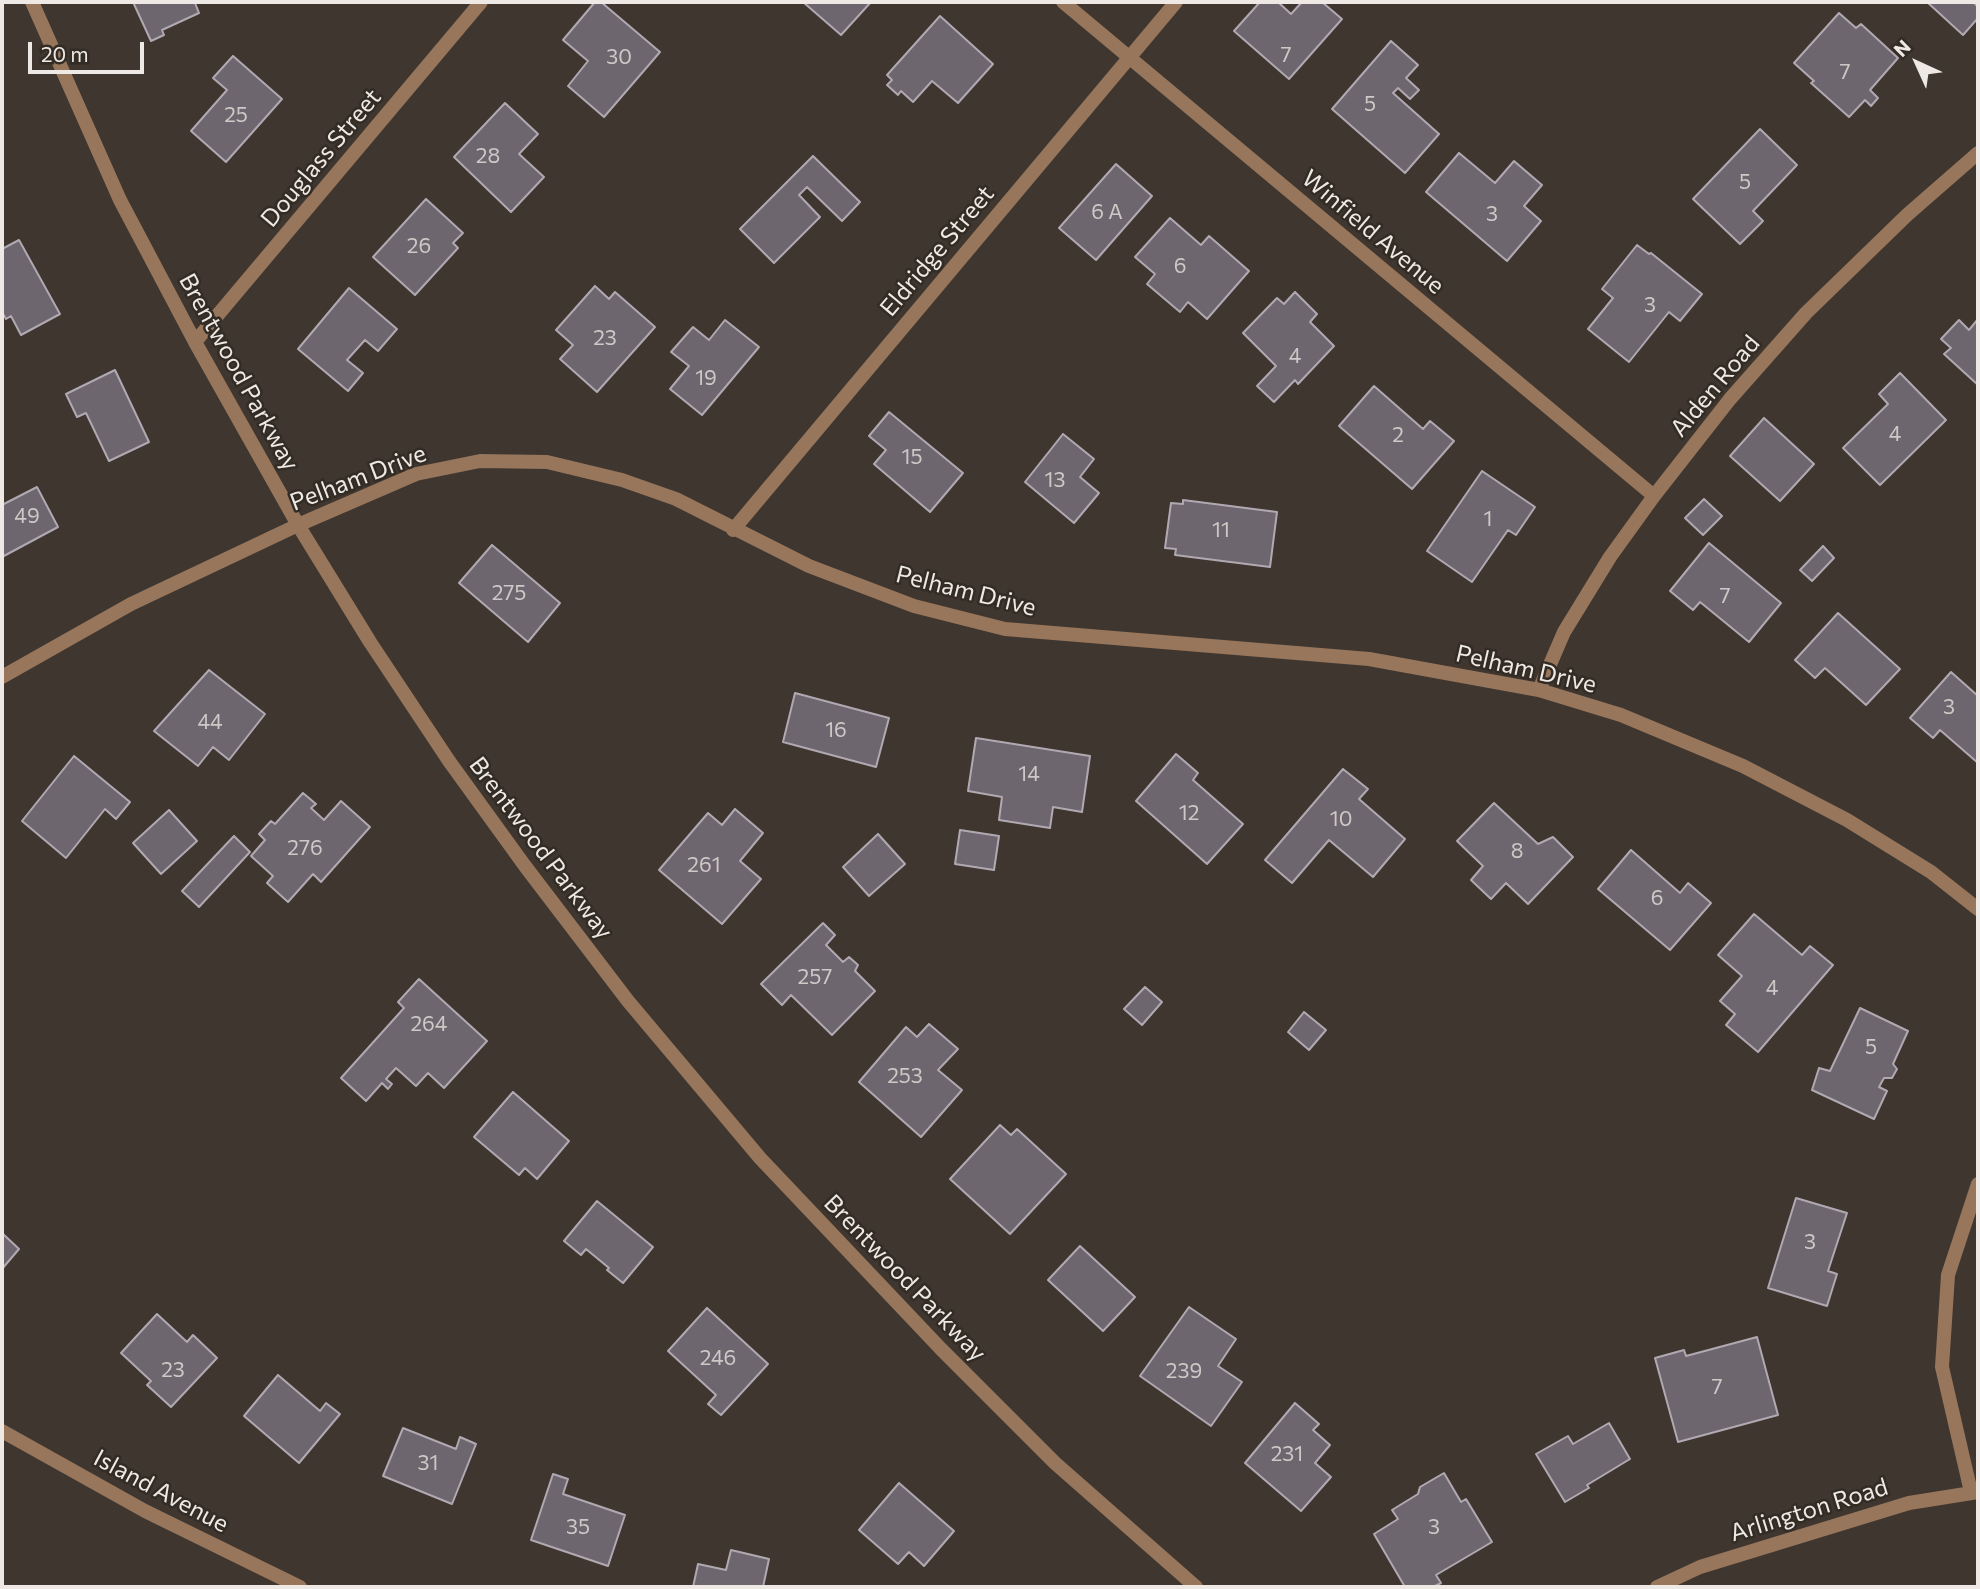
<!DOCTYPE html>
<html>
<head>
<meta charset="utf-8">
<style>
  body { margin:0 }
  #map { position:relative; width:1980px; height:1589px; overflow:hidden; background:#3e362f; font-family:Commissioner,sans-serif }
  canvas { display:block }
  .frame { position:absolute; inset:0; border:4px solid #eee9e4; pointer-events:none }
  .north { position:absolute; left:1882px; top:28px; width:70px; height:70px; -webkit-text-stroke:5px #332c25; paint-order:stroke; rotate:315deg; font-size:19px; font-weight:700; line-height:28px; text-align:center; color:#eee9e4 }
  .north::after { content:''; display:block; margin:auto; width:24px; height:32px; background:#eee9e4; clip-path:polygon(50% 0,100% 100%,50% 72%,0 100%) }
  .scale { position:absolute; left:28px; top:42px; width:116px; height:32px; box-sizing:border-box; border:4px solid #eee9e4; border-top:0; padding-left:9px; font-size:21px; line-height:24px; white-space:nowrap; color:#eee9e4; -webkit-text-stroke:5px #332c25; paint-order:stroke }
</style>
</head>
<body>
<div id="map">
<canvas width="1980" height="1589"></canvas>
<div class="frame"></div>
<div class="north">N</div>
<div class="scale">20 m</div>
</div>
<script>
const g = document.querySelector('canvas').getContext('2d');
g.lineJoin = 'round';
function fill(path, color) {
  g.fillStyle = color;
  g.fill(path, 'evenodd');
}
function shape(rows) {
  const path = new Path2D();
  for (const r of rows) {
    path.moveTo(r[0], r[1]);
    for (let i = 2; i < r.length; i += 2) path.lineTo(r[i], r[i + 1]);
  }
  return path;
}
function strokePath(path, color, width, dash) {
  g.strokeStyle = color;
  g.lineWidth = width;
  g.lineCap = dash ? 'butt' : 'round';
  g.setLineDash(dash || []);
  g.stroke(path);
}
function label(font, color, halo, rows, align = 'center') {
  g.font = font + ' Commissioner,sans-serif';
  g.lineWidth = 5;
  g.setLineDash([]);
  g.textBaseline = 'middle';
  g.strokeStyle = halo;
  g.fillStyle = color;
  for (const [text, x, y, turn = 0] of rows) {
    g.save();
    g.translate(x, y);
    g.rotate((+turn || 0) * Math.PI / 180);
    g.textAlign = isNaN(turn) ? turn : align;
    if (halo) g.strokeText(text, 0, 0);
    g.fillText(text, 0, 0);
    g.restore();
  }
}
const building = shape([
  [133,2,199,2,195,3,199,13,162,30,164,35,151,41,133,2],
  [595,2,601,2,660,52,604,117,568,86,588,61,563,40,595,2],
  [803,2,871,2,841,35,803,2],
  [1260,2,1278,2,1291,14,1302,2,1322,2,1342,19,1289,79,1234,31,1260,2],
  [1927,2,1977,2,1975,4,1978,7,1978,18,1963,35,1927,2],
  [1839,13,1856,28,1861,24,1898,58,1870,90,1878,98,1871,106,1865,100,1849,117,1811,83,1814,81,1794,63,1839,13],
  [940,16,993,64,958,103,932,81,913,102,901,91,898,95,887,85,892,80,887,75,940,16],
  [1391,41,1418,65,1406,78,1419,90,1410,99,1398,88,1393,93,1439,134,1405,173,1332,109,1391,41],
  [233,56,282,99,226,162,191,131,227,90,213,78,233,56],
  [505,103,538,134,519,154,544,177,511,212,454,157,505,103],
  [1760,129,1797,165,1753,211,1763,221,1740,244,1693,199,1760,129],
  [1459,153,1495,183,1514,161,1542,185,1524,206,1541,221,1507,261,1426,192,1459,153],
  [813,156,860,202,842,221,807,187,799,195,820,217,774,263,740,229,813,156],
  [1116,164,1152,196,1096,260,1059,228,1116,164],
  [426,199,463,233,453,243,458,248,415,295,373,257,426,199],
  [1170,218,1201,245,1209,236,1249,271,1207,319,1188,302,1180,312,1147,284,1155,274,1135,257,1170,218],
  [19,240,60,314,21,335,11,316,6,319,2,312,2,249,19,240],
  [1637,245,1649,254,1651,253,1702,294,1680,321,1669,312,1629,362,1588,329,1613,298,1602,289,1637,245],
  [595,286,609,299,615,292,655,327,597,392,560,359,573,345,556,330,595,286],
  [349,288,397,329,378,351,365,340,347,360,363,373,348,391,298,349,349,288],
  [1295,292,1317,314,1310,322,1334,346,1298,384,1295,380,1274,402,1257,386,1276,366,1243,333,1277,298,1284,304,1295,292],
  [1978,319,1978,385,1944,354,1951,348,1941,339,1959,320,1969,330,1978,319],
  [725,320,759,347,702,415,670,389,689,366,671,352,693,327,709,340,725,320],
  [115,370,149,442,109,461,86,413,77,417,66,394,115,370],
  [1900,373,1946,420,1880,485,1843,448,1888,404,1879,394,1900,373],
  [1374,386,1423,429,1430,421,1454,441,1412,489,1339,426,1374,386],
  [889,412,963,473,930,512,874,464,886,450,869,436,889,412],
  [1764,418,1814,464,1780,501,1730,456,1764,418],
  [1063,434,1094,459,1080,477,1099,493,1074,523,1025,482,1063,434],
  [1482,471,1535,507,1516,535,1508,530,1472,582,1427,551,1482,471],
  [37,487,58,527,2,557,2,505,37,487],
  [1704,499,1722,516,1703,535,1685,518,1704,499],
  [1183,500,1277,512,1270,567,1175,555,1176,549,1165,548,1171,503,1183,504,1183,500],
  [1709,543,1781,603,1749,642,1700,602,1693,610,1670,591,1709,543],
  [492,545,560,603,528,642,459,583,492,545],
  [1823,546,1834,558,1812,581,1800,570,1823,546],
  [1838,613,1900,669,1866,705,1825,668,1815,678,1795,660,1838,613],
  [209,670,265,714,229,760,213,747,198,766,154,731,209,670],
  [1951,672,1978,696,1978,763,1940,730,1933,738,1910,718,1951,672],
  [795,693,889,718,876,767,783,742,795,693],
  [976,738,1090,756,1082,812,1053,807,1050,828,999,820,1002,797,968,791,976,738],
  [1176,754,1198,773,1193,780,1243,824,1207,864,1136,801,1176,754],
  [74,756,130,802,116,819,105,809,66,858,22,821,74,756],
  [1343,769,1368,789,1359,799,1405,839,1373,877,1329,840,1292,883,1265,860,1343,769],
  [303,793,316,804,311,808,324,820,341,801,370,827,321,882,313,874,288,902,267,883,273,876,251,856,265,840,259,834,271,821,275,824,303,793],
  [1494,803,1538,844,1553,837,1573,857,1528,904,1506,883,1491,899,1471,880,1483,866,1457,841,1494,803],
  [735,809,763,833,740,861,761,879,722,924,659,870,708,813,722,825,735,809],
  [169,810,197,841,161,874,133,843,169,810],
  [960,830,999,836,994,870,955,864,960,830],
  [878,834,905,864,869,896,843,867,878,834],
  [234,836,250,852,199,907,182,891,234,836],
  [1631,850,1680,893,1688,883,1711,903,1670,950,1598,889,1631,850],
  [1754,914,1802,955,1810,946,1833,965,1758,1052,1726,1025,1735,1014,1720,1001,1742,976,1718,955,1754,914],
  [823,923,835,935,826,945,843,962,849,957,858,965,855,971,875,991,832,1035,791,995,782,1005,761,984,823,923],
  [419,979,487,1041,444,1088,428,1073,416,1086,396,1068,386,1079,392,1084,388,1089,382,1083,366,1101,341,1078,404,1008,398,1002,419,979],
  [1145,987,1162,1002,1142,1025,1124,1009,1145,987],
  [1860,1008,1908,1031,1893,1064,1897,1069,1892,1078,1884,1078,1879,1087,1887,1091,1874,1119,1812,1090,1819,1068,1830,1071,1860,1008],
  [1304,1012,1326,1030,1309,1050,1288,1032,1304,1012],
  [929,1024,958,1049,938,1070,962,1090,921,1137,859,1082,906,1027,917,1037,929,1024],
  [513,1092,569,1141,537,1179,525,1168,519,1175,474,1137,513,1092],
  [1000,1125,1011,1135,1017,1129,1066,1174,1010,1234,950,1179,1000,1125],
  [1796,1198,1847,1213,1828,1271,1837,1274,1827,1306,1768,1288,1796,1198],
  [597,1201,653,1247,623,1283,607,1270,609,1268,586,1249,581,1255,564,1241,597,1201],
  [2,1233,19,1249,2,1269,2,1233],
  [1080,1246,1135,1297,1103,1331,1048,1280,1080,1246],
  [1189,1307,1236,1339,1218,1366,1242,1382,1211,1426,1140,1376,1189,1307],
  [707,1308,768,1364,721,1415,708,1404,716,1395,668,1351,707,1308],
  [157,1314,187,1342,193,1335,217,1358,171,1407,147,1385,151,1381,121,1353,157,1314],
  [1757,1337,1778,1415,1678,1442,1655,1358,1684,1350,1686,1356,1757,1337],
  [278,1375,320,1411,326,1403,340,1414,299,1463,244,1416,278,1375],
  [1295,1403,1319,1424,1313,1430,1330,1445,1315,1463,1331,1477,1301,1511,1245,1463,1295,1403],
  [1609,1423,1630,1459,1587,1485,1589,1488,1565,1502,1536,1454,1568,1436,1573,1444,1609,1423],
  [403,1428,456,1449,460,1437,476,1444,452,1504,383,1476,403,1428],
  [1444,1473,1461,1502,1466,1499,1492,1542,1436,1575,1441,1583,1433,1587,1405,1587,1374,1534,1398,1519,1392,1510,1418,1494,1420,1487,1444,1473],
  [553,1474,568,1479,563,1494,625,1515,608,1566,531,1540,553,1474],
  [899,1483,954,1531,924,1566,909,1552,898,1564,859,1530,899,1483],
  [731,1550,769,1559,763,1587,693,1587,698,1564,726,1570,731,1550]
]);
fill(building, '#6d666e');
strokePath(building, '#b1a9b2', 2);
strokePath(shape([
  [32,2,120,200,195,342,298,525,370,642,449,761,525,866,628,1001,760,1158,941,1349,1055,1463,1196,1587],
  [1063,2,1654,496],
  [195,342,481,2],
  [733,530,1176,2],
  [2,677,131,604,298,525,416,474,480,461,547,462,622,480,676,499,809,566,914,606,1005,629,1369,659,1539,690,1621,715,1743,766,1847,820,1931,872,1978,909],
  [1539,690,1564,632,1610,557,1654,496,1730,399,1806,313,1907,215,1978,153],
  [2,1431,145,1511,300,1587],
  [1971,1492,1942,1367,1948,1275,1978,1184],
  [1657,1587,1700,1567,1909,1503,1978,1492]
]), '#97765c', 14);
label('21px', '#cec8c6', null, [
  ["7",1286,55],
  ["30",619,57],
  ["7",1845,72],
  ["5",1370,104],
  ["25",236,115],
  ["28",488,156],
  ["5",1745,182],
  ["6 A",1107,212],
  ["3",1492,214],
  ["26",419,246],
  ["6",1180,266],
  ["3",1650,305],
  ["23",605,338],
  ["4",1295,356],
  ["19",706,378],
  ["4",1895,434],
  ["2",1398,435],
  ["15",912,457],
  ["13",1055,480],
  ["49",27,516],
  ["1",1488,519],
  ["11",1221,530],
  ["275",509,593],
  ["7",1725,596],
  ["3",1949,707],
  ["44",210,722],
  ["16",836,730],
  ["14",1029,774],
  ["12",1189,813],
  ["10",1341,819],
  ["276",305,848],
  ["8",1517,851],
  ["261",704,865],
  ["6",1657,898],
  ["257",815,977],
  ["4",1772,988],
  ["264",429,1024],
  ["5",1871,1047],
  ["253",905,1076],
  ["3",1810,1242],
  ["246",718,1358],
  ["23",173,1370],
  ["239",1184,1371],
  ["7",1717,1387],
  ["231",1287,1454],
  ["31",428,1463],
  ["35",578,1527],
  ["3",1434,1527]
]);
label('24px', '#eee9e4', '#332c25', [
  ["Douglass Street",321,158,-50],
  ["Winfield Avenue",1373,232,40],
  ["Eldridge Street",937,251,-50],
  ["Brentwood Parkway",239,372,61],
  ["Alden Road",1715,386,-50],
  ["Pelham Drive",358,478,-21],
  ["Pelham Drive",966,591,14],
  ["Pelham Drive",1526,669,13],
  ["Brentwood Parkway",541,848,53],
  ["Brentwood Parkway",905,1278,46],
  ["Island Avenue",161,1491,28],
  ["Arlington Road",1809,1510,-17]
]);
</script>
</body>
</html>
